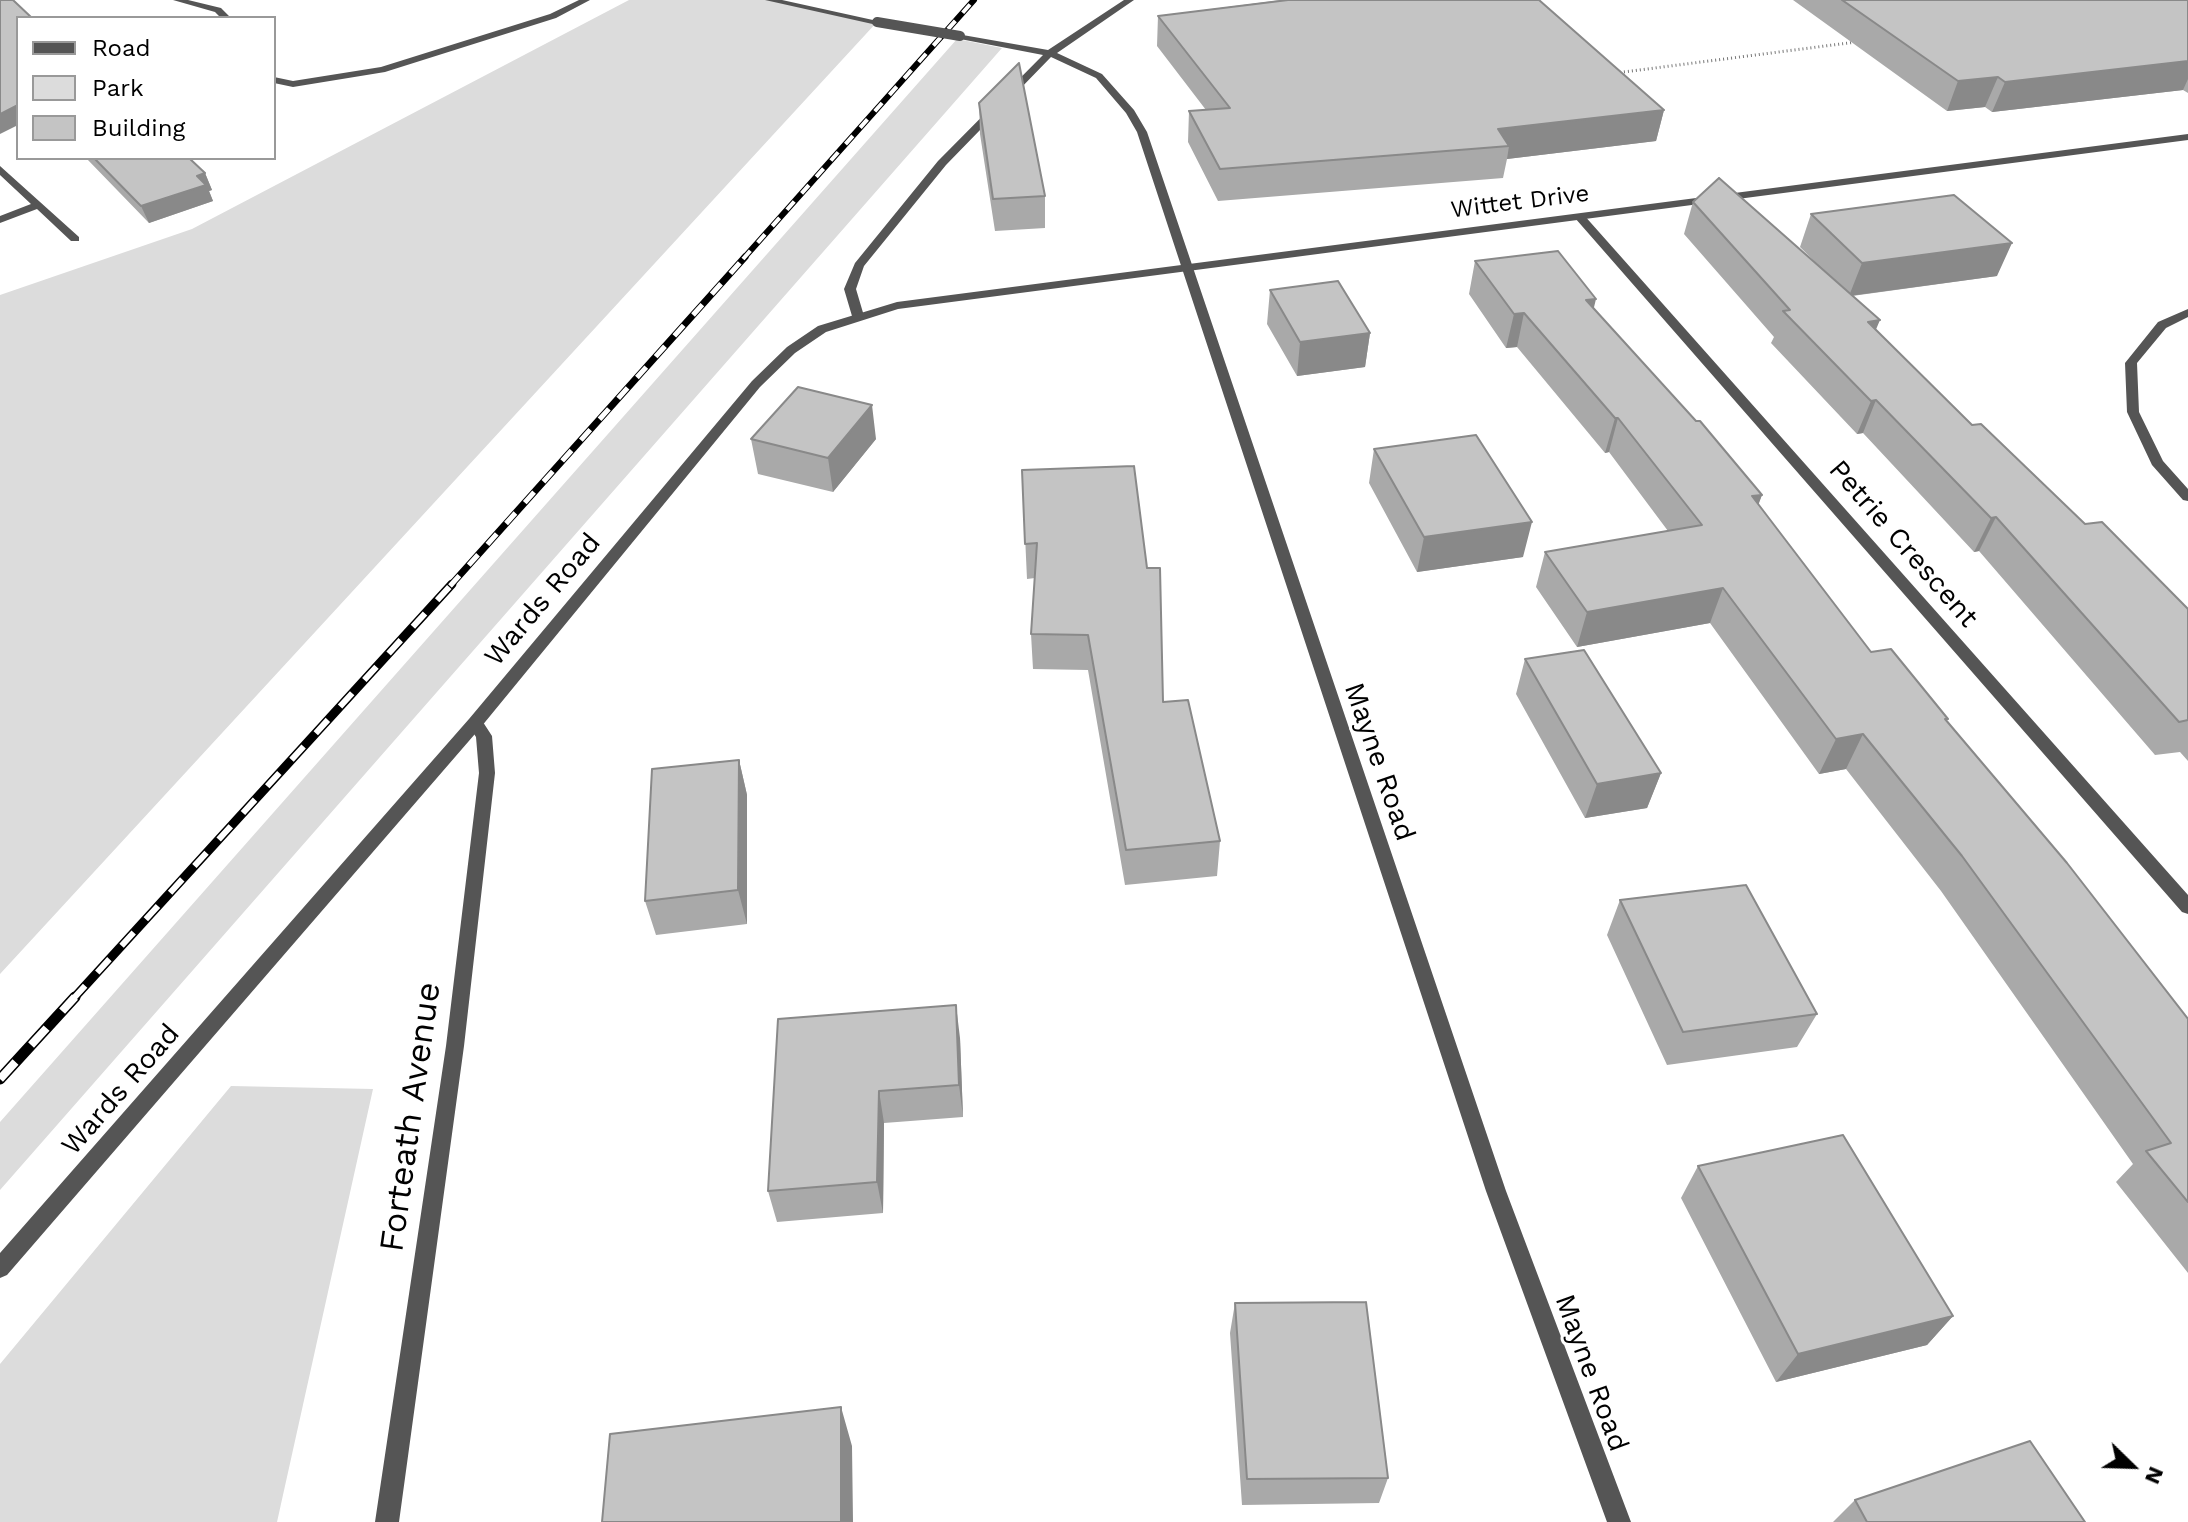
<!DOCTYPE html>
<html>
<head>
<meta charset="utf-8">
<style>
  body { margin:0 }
  #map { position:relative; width:2188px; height:1522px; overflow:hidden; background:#fff; font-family:"Work Sans",sans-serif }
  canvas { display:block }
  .legend { position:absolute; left:16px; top:16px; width:260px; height:144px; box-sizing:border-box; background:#fff; border:2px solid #999; margin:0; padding:10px 14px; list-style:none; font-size:24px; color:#000 }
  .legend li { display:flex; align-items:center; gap:16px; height:40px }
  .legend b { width:40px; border:2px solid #999 }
  .north { position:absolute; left:2092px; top:1426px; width:80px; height:80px; -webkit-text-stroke:6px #fff; paint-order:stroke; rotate:113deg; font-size:22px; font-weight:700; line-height:32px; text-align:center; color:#000 }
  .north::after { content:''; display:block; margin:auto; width:28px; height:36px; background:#000; clip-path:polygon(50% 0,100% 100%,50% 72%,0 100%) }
</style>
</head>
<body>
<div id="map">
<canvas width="2188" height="1522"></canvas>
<ul class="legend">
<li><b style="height:10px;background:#555"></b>Road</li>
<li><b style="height:22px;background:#dcdcdc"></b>Park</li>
<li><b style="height:22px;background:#c4c4c4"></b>Building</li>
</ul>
<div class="north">N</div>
</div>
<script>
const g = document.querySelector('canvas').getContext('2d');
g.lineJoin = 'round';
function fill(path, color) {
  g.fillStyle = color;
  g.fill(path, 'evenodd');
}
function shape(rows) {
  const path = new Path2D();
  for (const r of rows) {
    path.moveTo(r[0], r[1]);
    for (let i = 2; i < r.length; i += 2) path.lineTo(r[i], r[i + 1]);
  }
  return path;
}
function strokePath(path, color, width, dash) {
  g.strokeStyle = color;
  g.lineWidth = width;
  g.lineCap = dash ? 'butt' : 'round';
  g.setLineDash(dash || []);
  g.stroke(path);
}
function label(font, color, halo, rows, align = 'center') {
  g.font = font + ' "Work Sans",sans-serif';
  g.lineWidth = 6;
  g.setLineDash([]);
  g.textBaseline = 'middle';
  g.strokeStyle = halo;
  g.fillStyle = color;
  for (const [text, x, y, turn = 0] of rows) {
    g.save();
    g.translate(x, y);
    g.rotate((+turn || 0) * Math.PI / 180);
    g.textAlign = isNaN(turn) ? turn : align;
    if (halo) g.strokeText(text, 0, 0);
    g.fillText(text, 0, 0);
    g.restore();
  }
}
fill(shape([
  [629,0,769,0,877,22,0,974,0,295,192,229],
  [957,39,1002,48,0,1190,0,1122],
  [231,1086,373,1089,277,1522,0,1522,0,1364]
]), '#dcdcdc');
strokePath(shape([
  [1616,73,1856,42]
]), '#777', 3, [1, 3]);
fill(shape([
  [173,0,188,0,221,8,231,18,221,18,215,12,173,0],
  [579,0,590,0,556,18,385,72,293,87,274,83,274,77,293,81,381,67,550,14,579,0],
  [765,0,782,0,882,22,877,25,765,0],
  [1124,0,1134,0,1057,53,1102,74,1134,110,1147,132,1506,1191,1631,1522,1607,1522,1486,1191,1137,132,1126,113,1096,78,1051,57,946,165,864,266,856,289,864,316,858,320,852,316,844,289,855,263,938,161,1043,55,960,39,955,36,957,34,1048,50,1124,0],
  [0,166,79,237,79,241,71,241,37,209,0,223,0,216,31,204,0,175,0,166],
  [1575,214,1583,214,2188,895,2188,914,2182,912,1575,218,1575,214],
  [2188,309,2188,317,2166,328,2137,363,2139,412,2163,461,2188,489,2188,501,2183,500,2152,465,2127,412,2125,363,2158,322,2188,309],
  [475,717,481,719,492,736,495,773,464,1046,399,1522,375,1522,446,1046,479,773,476,737,467,723,475,717]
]), '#555');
fill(shape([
  [2188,134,2188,140,898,309,826,332,795,353,760,387,481,727,7,1275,0,1278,0,1253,469,719,752,381,787,347,818,326,897,302,2188,134]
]), '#555');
const railFar3 = shape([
  [743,259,974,0]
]);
const railFar2 = shape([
  [450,586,745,257]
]);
const railFar1 = shape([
  [73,999,452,584]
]);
const rail = shape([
  [0,1079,75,997]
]);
strokePath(railFar3, '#000', 6);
strokePath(railFar2, '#000', 7);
strokePath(railFar1, '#000', 9);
strokePath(rail, '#000', 11);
strokePath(railFar3, '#fff', 4, [11]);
strokePath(railFar2, '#fff', 5, [14]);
strokePath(railFar1, '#fff', 6, [18]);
strokePath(rail, '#fff', 8, [23]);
strokePath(shape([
  [877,22,960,36]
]), '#555', 10);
fill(shape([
  [1281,0,1539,0,1664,110,1656,141,1507,159,1503,178,1218,201,1188,142,1189,111,1206,110,1157,46,1158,16],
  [1793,0,2188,0,2188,93,2183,90,1992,112,1985,107,1947,111],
  [979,103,1045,196,1045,228,995,231,980,134],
  [86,158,189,158,205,173,212,190,209,191,213,201,149,223],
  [1693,202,1825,272,1800,247,1811,214,1997,276,1852,296,1876,330,1972,425,2085,524,2188,609,2188,761,2180,752,2155,755,1979,551,1974,552,1863,433,1857,434,1771,343,1774,337,1684,234],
  [1475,261,1594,309,1762,495,1758,504,1871,652,1947,721,2188,1019,2188,1273,2116,1182,2133,1164,1941,891,1846,769,1819,774,1710,623,1577,647,1536,587,1545,552,1668,531,1609,452,1605,453,1517,347,1506,348,1469,294],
  [1270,290,1370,333,1365,367,1297,376,1267,324],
  [751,439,876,439,833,492,758,474],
  [1374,449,1523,557,1417,572,1369,483],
  [1022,470,1163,702,1220,841,1217,876,1125,885,1088,670,1033,669,1031,634,1035,578,1027,579],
  [1525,659,1661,773,1647,808,1585,818,1516,694],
  [739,760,747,795,747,924,656,935,645,901],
  [1620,900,1817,1014,1797,1047,1667,1065,1607,935],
  [778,1019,960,1038,963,1117,884,1123,883,1213,777,1222,768,1191],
  [1698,1166,1953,1316,1927,1345,1776,1382,1681,1198],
  [1235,1303,1388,1478,1379,1503,1242,1505,1230,1333],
  [1855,1500,2085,1522,1833,1522]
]), '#a9a9a9');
fill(shape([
  [2188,61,2188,79,2183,90,1992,112,2005,82],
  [1998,77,1985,107,1947,111,1958,81],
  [18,105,18,125,0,134,0,114],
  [1664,110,1656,141,1507,159,1509,146,1498,129],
  [205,173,212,190,209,191,213,201,149,223,141,206,197,176],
  [2012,243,1997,276,1849,296,1862,263],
  [1596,299,1588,332,1586,300],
  [1524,313,1517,347,1506,348,1514,314],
  [1880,320,1866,353,1868,322],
  [1370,333,1365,367,1297,376,1300,342],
  [1876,400,1863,433,1857,434,1871,401],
  [872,405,876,439,833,492,828,458],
  [1615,418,1618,418,1609,452,1605,453],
  [1762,495,1749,530,1752,496],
  [1996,517,1979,551,1974,552,1991,518],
  [1532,522,1523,557,1417,572,1424,537],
  [1723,588,1710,623,1577,647,1587,612],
  [1863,734,1846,769,1819,774,1836,739],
  [739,760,747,795,747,924,738,890],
  [1661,773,1647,808,1585,818,1597,784],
  [956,1005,960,1038,963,1117,959,1085],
  [879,1091,884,1123,883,1213,877,1182],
  [1953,1316,1927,1345,1776,1382,1798,1354],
  [841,1407,852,1446,853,1522,841,1522]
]), '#898989');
const building = shape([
  [0,0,13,0,32,18,18,18,18,105,0,114,0,0],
  [1288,0,1539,0,1664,110,1498,129,1509,146,1220,169,1189,111,1230,108,1158,16,1288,0],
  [1842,0,2188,0,2188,61,2005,82,1998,77,1958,81,1842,0],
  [1019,63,1045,196,993,199,979,103,1019,63],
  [94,158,189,158,205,173,197,176,206,185,141,206,94,158],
  [1719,178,1880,320,1868,322,1972,425,1981,424,2085,524,2102,522,2188,609,2188,720,2179,722,1996,517,1991,518,1876,400,1871,401,1783,311,1790,310,1693,202,1719,178],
  [1954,195,2012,243,1862,263,1811,214,1954,195],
  [1558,251,1596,299,1586,300,1696,421,1700,421,1762,495,1752,496,1871,652,1891,649,1948,719,1945,719,2067,863,2188,1019,2188,1202,2146,1151,2171,1143,1962,856,1863,734,1836,739,1723,588,1587,612,1545,552,1702,525,1618,418,1615,418,1524,313,1514,314,1475,261,1558,251],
  [1338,281,1370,333,1300,342,1270,290,1338,281],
  [798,387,872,405,828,458,751,439,798,387],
  [1476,435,1532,522,1424,537,1374,449,1476,435],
  [1134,466,1147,568,1160,568,1163,702,1188,700,1220,841,1126,850,1088,635,1031,634,1037,543,1025,544,1022,470,1134,466],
  [1584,650,1661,773,1597,784,1525,659,1584,650],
  [739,760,738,890,645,901,652,769,739,760],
  [1746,885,1817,1014,1683,1032,1620,900,1746,885],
  [956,1005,959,1085,879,1091,877,1182,768,1191,778,1019,956,1005],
  [1843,1135,1953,1316,1798,1354,1698,1166,1843,1135],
  [1366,1302,1388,1478,1247,1479,1235,1303,1366,1302],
  [841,1407,841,1522,602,1522,610,1434,841,1407],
  [2030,1441,2085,1522,1867,1522,1855,1500,2030,1441]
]);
fill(building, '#c4c4c4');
strokePath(building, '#898989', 2);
label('24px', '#000', '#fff', [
  ["Wittet Drive",1520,202,-7]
]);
label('28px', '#000', '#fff', [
  ["Petrie Crescent",1903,544,49],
  ["Wards Road",543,600,-50],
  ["Mayne Road",1379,762,71],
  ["Wards Road",121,1090,-49],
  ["Mayne Road",1591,1373,70]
]);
label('34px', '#000', '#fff', [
  ["Forteath Avenue",411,1117,-82]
]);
</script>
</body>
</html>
